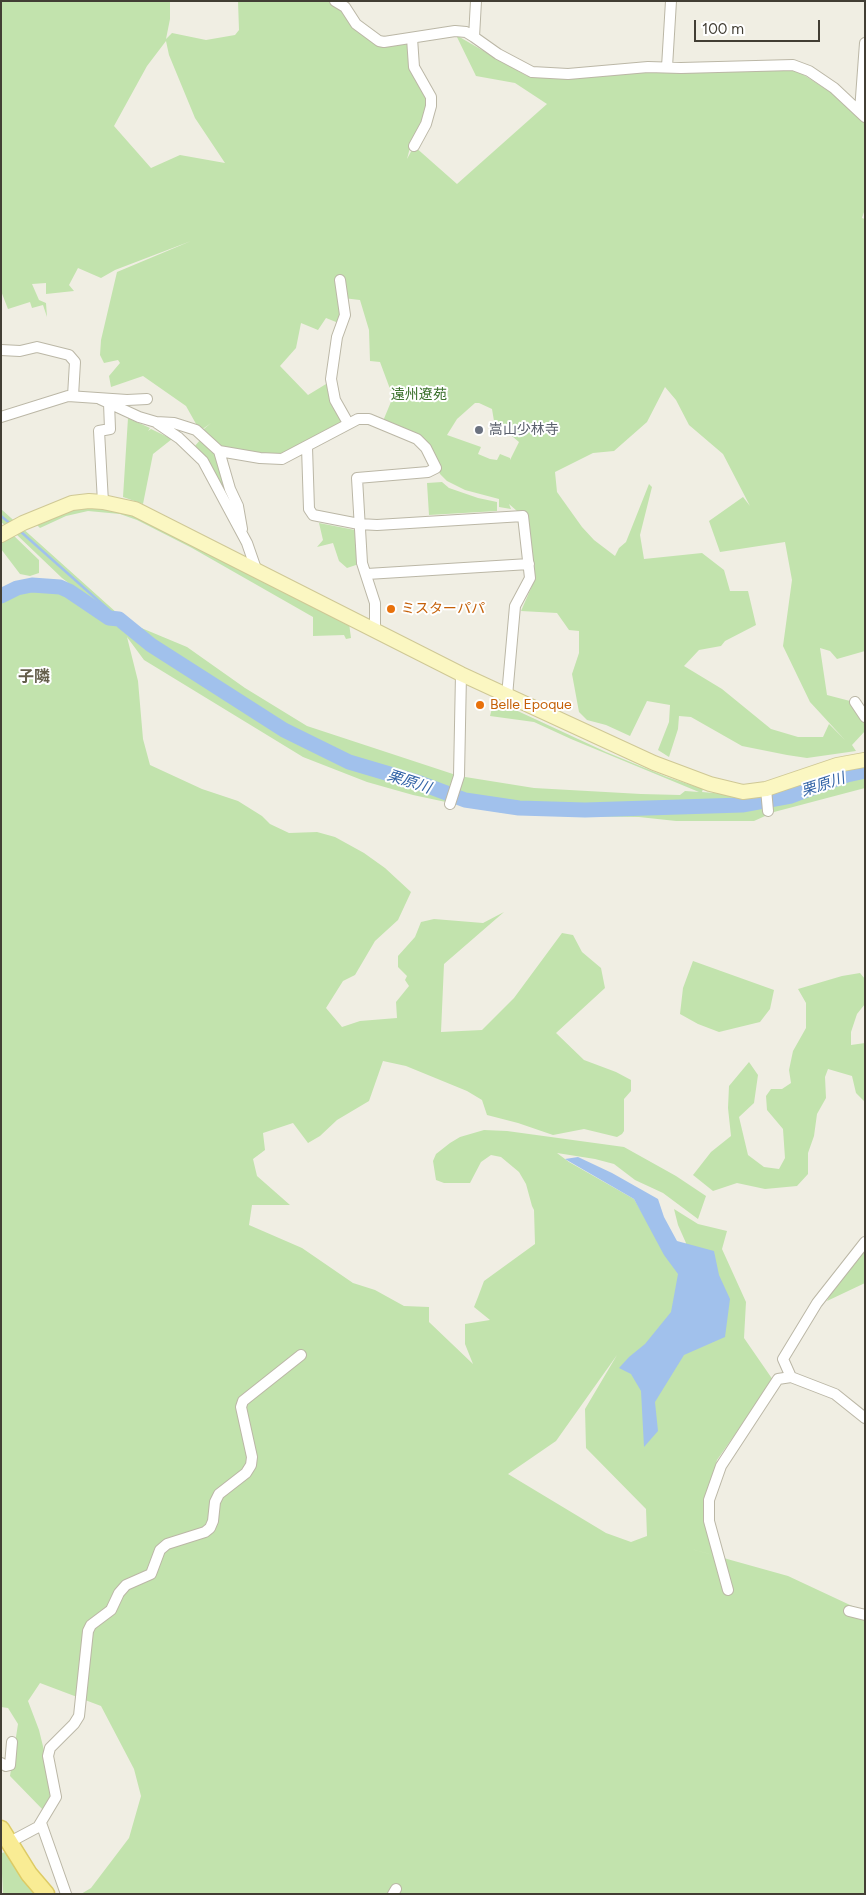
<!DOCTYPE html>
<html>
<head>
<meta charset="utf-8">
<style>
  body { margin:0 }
  #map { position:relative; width:866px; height:1895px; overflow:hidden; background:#f0eee3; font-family:Figtree,sans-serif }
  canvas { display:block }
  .frame { position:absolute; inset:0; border:2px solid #423e34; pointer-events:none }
  .scale { position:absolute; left:694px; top:20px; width:126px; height:22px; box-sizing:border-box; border:2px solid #423e34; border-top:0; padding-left:6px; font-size:15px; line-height:18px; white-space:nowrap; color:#423e34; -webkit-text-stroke:4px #fff; paint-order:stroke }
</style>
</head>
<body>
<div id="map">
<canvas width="866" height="1895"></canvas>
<div class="frame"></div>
<div class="scale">100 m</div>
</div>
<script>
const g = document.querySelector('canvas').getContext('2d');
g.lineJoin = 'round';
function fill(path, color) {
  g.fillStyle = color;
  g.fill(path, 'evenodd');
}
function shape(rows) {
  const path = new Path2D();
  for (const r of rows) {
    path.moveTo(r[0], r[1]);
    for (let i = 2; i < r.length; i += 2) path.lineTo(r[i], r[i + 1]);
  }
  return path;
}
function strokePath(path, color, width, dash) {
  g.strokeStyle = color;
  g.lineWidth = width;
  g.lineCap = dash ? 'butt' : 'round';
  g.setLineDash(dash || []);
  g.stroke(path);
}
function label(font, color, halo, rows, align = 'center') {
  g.font = font + ' Figtree,"Noto Sans JP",sans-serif';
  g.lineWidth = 4;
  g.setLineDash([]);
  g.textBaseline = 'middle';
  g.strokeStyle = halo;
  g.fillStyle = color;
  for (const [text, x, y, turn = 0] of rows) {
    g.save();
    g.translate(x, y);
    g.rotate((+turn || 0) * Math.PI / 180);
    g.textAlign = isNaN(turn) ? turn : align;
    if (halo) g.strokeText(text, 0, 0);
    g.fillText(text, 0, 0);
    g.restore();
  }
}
fill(shape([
  [1,1,170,1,170,19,166,39,172,33,206,40,235,35,239,30,238,1,333,1,378,45,408,41,427,95,425,119,411,144,407,159,414,146,457,184,547,104,515,83,476,76,456,35,527,76,793,68,860,111,865,119,865,209,862,218,865,219,865,651,837,659,830,651,820,648,827,695,850,701,865,725,865,731,852,745,856,751,807,758,787,755,742,746,691,717,679,716,678,729,669,757,658,750,669,722,670,705,647,701,630,736,606,725,587,720,579,712,572,674,579,653,579,631,569,630,557,613,521,611,535,579,525,511,517,511,509,504,511,509,499,507,499,499,465,490,447,481,440,474,438,468,420,441,383,421,393,397,380,362,370,361,369,330,360,300,343,298,341,324,326,318,318,330,301,323,296,348,280,366,308,395,331,381,346,420,284,459,219,451,199,433,211,423,200,431,186,406,143,376,111,387,109,376,120,363,118,360,104,363,100,355,101,340,117,272,191,241,115,270,101,278,78,268,69,285,74,291,46,294,46,283,32,284,39,300,46,303,47,317,43,305,32,308,30,302,8,309,1,291],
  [166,41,169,55,195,118,225,163,180,155,151,168,114,126,147,66],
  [665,387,676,400,689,425,723,454,750,506,743,497,709,521,720,552,785,542,792,580,783,646,810,702,845,740,829,724,823,737,798,737,771,729,722,689,684,666,699,650,721,646,725,641,756,625,748,591,730,591,724,570,702,553,644,559,640,535,652,487,649,484,626,542,619,548,615,556,594,540,582,527,557,492,555,472,593,453,614,451,647,422],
  [475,403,479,403,492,409,494,421,519,442,510,460,510,458,500,454,497,460,490,459,478,454,481,447,447,435,457,419],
  [128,418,150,428,148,431,151,429,172,439,153,454,143,504,123,497],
  [201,439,216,451,229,494,224,498,194,447],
  [442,482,449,488,478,498,497,502,497,511,429,515,427,483],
  [92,507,140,517,349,623,351,638,346,639,344,635,313,636,313,617,192,548,137,520,120,514,88,511,66,516,40,528,35,523,77,508],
  [1,509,127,622,187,647,245,688,307,726,459,776,534,788,641,794,680,795,685,791,699,792,571,739,534,722,490,716,494,700,606,752,667,777,703,789,702,792,750,796,789,788,848,769,865,766,865,788,774,812,754,821,676,821,639,817,552,816,504,813,474,808,413,795,367,782,303,757,144,660,127,637,138,681,143,739,150,765,202,789,238,801,262,816,270,824,289,833,317,832,335,837,364,853,385,868,411,892,398,920,375,941,355,975,343,981,326,1008,342,1027,360,1021,397,1018,396,1002,409,986,405,980,407,976,398,967,398,956,415,937,421,922,434,919,483,923,504,912,444,964,441,1032,482,1030,514,998,562,933,573,935,582,952,601,968,605,988,556,1033,584,1060,616,1072,631,1080,631,1091,624,1099,624,1131,622,1134,617,1137,584,1129,553,1135,518,1123,487,1115,482,1100,467,1091,406,1066,383,1061,369,1101,337,1120,320,1136,308,1143,293,1123,263,1133,265,1150,253,1159,257,1176,290,1205,252,1205,249,1225,302,1248,353,1283,375,1290,404,1306,429,1307,429,1322,473,1364,465,1344,465,1324,490,1320,474,1307,478,1297,484,1281,535,1244,534,1210,532,1206,526,1184,519,1172,501,1157,491,1155,481,1162,470,1183,444,1183,436,1180,433,1161,436,1154,450,1143,460,1137,484,1130,507,1131,624,1147,676,1176,706,1196,698,1219,663,1193,635,1180,614,1164,595,1159,557,1153,569,1162,634,1199,673,1265,686,1243,678,1225,674,1209,698,1224,727,1231,722,1249,746,1302,744,1338,773,1380,717,1460,705,1505,713,1555,652,1538,788,1576,865,1612,865,1894,81,1894,91,1888,129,1838,141,1796,134,1769,101,1706,40,1683,28,1701,39,1730,55,1795,45,1812,10,1776,18,1724,8,1708,1,1707,1,602,33,587,60,590,112,624,93,609,79,591,62,578,17,535,1,522],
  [617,1355,585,1409,586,1448,646,1509,647,1536,631,1542,606,1533,508,1474,556,1441],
  [319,523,355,530,359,564,347,568,339,561,333,543,317,547,323,540],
  [12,534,39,560,39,573,30,576,20,574,1,549,1,541],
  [693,961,774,990,770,1009,760,1022,719,1032,698,1024,680,1014,683,988],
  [860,973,865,979,865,1004,857,1014,851,1032,851,1045,865,1043,865,1102,856,1093,852,1076,828,1069,825,1077,826,1098,817,1114,814,1136,808,1153,808,1174,797,1186,765,1189,737,1183,713,1191,693,1175,711,1152,731,1136,728,1108,729,1086,749,1062,758,1075,754,1103,739,1117,748,1155,764,1167,779,1169,785,1158,783,1129,767,1110,766,1096,771,1089,782,1089,791,1083,789,1070,793,1051,806,1028,806,1003,798,989,842,976],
  [865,1247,865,1283,827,1301,837,1281],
  [6,1852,38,1894,3,1894,1,1853]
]), '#c2e3ad');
fill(shape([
  [578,1157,612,1173,658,1199,664,1217,677,1241,714,1251,719,1275,730,1299,725,1337,684,1355,655,1402,658,1431,644,1447,641,1391,631,1374,619,1368,629,1357,645,1344,671,1312,678,1274,664,1255,634,1199,565,1159]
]), '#a1c1ec');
strokePath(shape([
  [1,516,12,525],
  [20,531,119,619]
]), '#a1c1ec', 2.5);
strokePath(shape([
  [1,596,17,588,32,585,60,587,69,591,109,618,119,619,151,645,284,730,349,762,420,783,465,800,519,808,585,810,742,805,791,796,847,775,865,771]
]), '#a1c1ec', 15);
const street = shape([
  [335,1,345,7,356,24,379,41,384,42,455,31,466,32,474,37],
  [476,1,474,37,498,54,532,72,568,74,648,67,681,68,793,65,809,71,834,88,865,117],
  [412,38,414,67,431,97,431,106,426,124,414,146],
  [667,67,671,1],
  [860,111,865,43],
  [340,280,345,315,337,337,331,379,335,400,348,423],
  [1,350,20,351,37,347,69,355,75,362,73,396],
  [100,399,139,417,156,422,174,423,196,430,219,451,260,458,282,459,358,419,369,419,417,439,426,448,436,468,428,472,357,478,362,563,375,603,375,630],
  [1,417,68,396,127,400,147,399],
  [157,423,179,438,203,461,247,543,256,569],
  [307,447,309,509,313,515,359,524,377,525,523,516,530,578,515,606,507,696],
  [219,451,230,489,238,506,242,529],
  [103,502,99,431,110,429,109,403],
  [367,574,529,564],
  [855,702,865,717],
  [766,789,768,811],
  [450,804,459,776,461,674],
  [791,1377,783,1359,817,1303,865,1242],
  [728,1590,709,1521,709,1500,721,1466,778,1379,791,1377,835,1394,865,1418],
  [849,1611,865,1615],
  [1,1763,6,1766,10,1765,12,1742],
  [41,1823,66,1894],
  [8,1843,38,1827,56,1797,48,1756,50,1748,74,1724,79,1716,88,1631,91,1625,111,1610,119,1593,126,1585,151,1574,160,1550,167,1544,205,1532,210,1528,213,1521,215,1502,219,1494,246,1473,251,1465,252,1457,241,1407,243,1401,301,1355],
  [393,1894,396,1889]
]);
const secondary = shape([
  [1,535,23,523,72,503,89,501,103,502,135,509,461,674,654,763,710,784,743,792,766,789,837,765,864,760]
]);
const primary = shape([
  [1,1829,29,1874,46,1894]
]);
strokePath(street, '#bbb7a6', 12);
strokePath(secondary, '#cfc895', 16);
strokePath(primary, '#ddcb65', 19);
strokePath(street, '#fff', 10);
strokePath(secondary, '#fbf7c2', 14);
strokePath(primary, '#f9ec94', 16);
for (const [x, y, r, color] of [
  [479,430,5,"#6b7280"],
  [391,609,5,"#e8710a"],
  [480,705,5,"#e8710a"]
]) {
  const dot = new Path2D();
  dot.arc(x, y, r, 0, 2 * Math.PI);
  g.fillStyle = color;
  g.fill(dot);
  strokePath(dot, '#fff', 2);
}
label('14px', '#3a702b', '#fff', [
  ["遠州遼苑",419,395]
]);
label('14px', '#5b616d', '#fff', [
  ["嵩山少林寺",489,430]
], 'left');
label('14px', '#c56008', '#fff', [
  ["ミスターパパ",401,609],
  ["Belle Epoque",490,705]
], 'left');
label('italic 15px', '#3364a7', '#fff', [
  ["栗原川",409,782,18],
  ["栗原川",823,785,-18]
]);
label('bold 16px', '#645e4b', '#fff', [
  ["子隣",34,677]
]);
</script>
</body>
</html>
